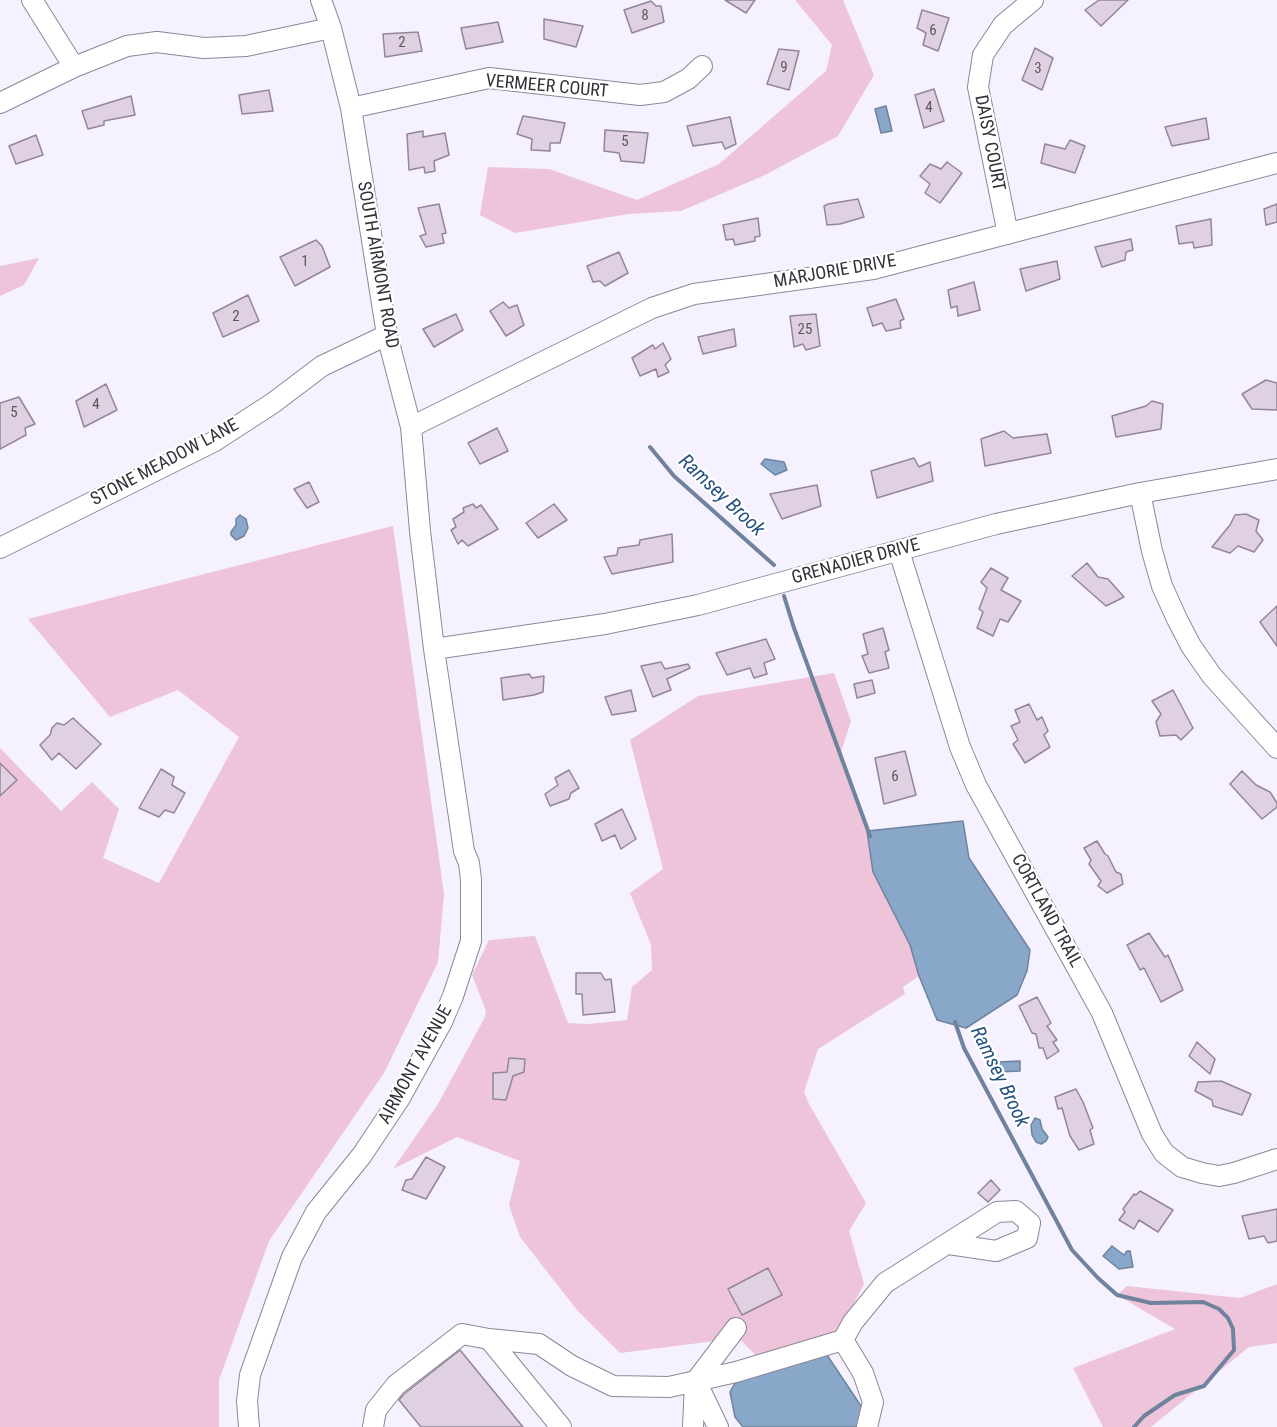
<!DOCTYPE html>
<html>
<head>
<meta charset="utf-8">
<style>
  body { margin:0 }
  canvas { display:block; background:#f5f1fe }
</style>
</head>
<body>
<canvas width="1277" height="1427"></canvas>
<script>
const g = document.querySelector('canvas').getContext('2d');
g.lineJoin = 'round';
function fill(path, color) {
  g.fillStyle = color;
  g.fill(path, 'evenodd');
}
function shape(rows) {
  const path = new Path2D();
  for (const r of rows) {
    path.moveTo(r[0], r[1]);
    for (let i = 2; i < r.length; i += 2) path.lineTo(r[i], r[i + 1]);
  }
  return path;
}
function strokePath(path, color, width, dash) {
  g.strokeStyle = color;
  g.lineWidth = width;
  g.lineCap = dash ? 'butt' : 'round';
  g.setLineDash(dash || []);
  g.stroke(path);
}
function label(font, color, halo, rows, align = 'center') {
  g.font = font + ' "Roboto Condensed",sans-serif';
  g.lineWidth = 4.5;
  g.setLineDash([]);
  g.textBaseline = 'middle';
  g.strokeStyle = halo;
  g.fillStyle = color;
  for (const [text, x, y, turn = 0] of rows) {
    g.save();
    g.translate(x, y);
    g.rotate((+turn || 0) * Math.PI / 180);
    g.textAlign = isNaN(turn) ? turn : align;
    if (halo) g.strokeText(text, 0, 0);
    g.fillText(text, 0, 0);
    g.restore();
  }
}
fill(shape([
  [795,0,843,0,874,75,838,136,765,175,681,211,628,214,515,233,480,215,488,167,549,169,637,200,719,164,826,71,832,45],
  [39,258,24,285,0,296,0,266],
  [393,526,444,894,438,962,384,1073,269,1241,219,1380,219,1427,0,1427,0,748,61,811,92,782,119,809,103,858,159,883,239,737,178,690,110,717,28,619],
  [834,673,851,721,840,755,867,831,873,872,910,945,919,976,903,987,905,994,818,1049,804,1092,809,1104,866,1203,849,1231,864,1284,834,1341,762,1362,739,1338,620,1353,577,1310,520,1237,509,1205,520,1161,457,1137,393,1169,438,1104,485,1017,486,1011,472,975,489,940,535,936,568,1023,588,1024,627,1020,632,987,652,970,651,945,630,893,663,869,630,740,698,696],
  [1277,1284,1277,1343,1249,1347,1151,1427,1103,1427,1073,1368,1175,1329,1117,1295,1127,1286,1240,1298]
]), '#eec4db');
const water = shape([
  [886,106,892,131,881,133,875,109,886,106],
  [765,459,784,462,787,470,775,475,761,464,765,459],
  [240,515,246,519,248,528,244,536,236,540,231,535,231,532,236,525,236,519,240,515],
  [963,821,969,858,1030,950,1027,971,1017,995,966,1028,937,1020,919,976,910,945,873,872,867,831,963,821],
  [1020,1061,1020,1071,998,1072,998,1062,1020,1061],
  [1035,1118,1040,1120,1042,1129,1048,1137,1046,1141,1041,1144,1036,1142,1032,1135,1031,1125,1035,1118],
  [1112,1246,1124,1255,1127,1251,1130,1251,1133,1267,1119,1269,1103,1256,1112,1246],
  [825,1352,865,1412,862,1427,743,1427,735,1417,730,1392,735,1383,780,1360,825,1352]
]);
fill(water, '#89a7c9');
strokePath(water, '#6f839e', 1.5);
strokePath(shape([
  [650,447,674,476,774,565],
  [784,596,794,628,870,836],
  [955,1022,964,1048,1072,1250,1098,1278,1117,1295,1151,1303,1203,1302,1219,1309,1228,1318,1233,1329,1234,1350,1204,1386,1175,1395,1144,1416,1134,1427]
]), '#6f839e', 4);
const building = shape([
  [725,0,755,0,746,13,725,0],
  [1099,0,1128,0,1101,26,1085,10,1099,0],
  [651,1,656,6,661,6,664,22,632,33,624,10,651,1],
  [922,10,949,18,938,51,923,45,926,33,917,28,922,10],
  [544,19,583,26,576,47,544,39,544,19],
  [498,22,503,42,466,49,461,28,498,22],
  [418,32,422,51,385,57,383,34,418,32],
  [1035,48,1053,58,1042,90,1022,80,1035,48],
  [779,49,799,51,789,90,767,84,779,49],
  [934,89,944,121,924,128,915,95,934,89],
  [269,90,273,111,242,114,239,95,269,90],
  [131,96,135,115,104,121,104,125,88,129,82,111,131,96],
  [523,116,565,123,560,143,550,143,550,151,531,150,532,139,517,134,523,116],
  [730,117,736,144,725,149,722,142,693,146,687,126,730,117],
  [1206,118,1209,139,1172,146,1165,127,1206,118],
  [605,130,648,133,644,163,621,161,619,153,604,151,605,130],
  [423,131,423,137,445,133,449,155,434,161,435,171,425,173,424,167,409,170,407,134,423,131],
  [36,135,43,155,16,164,9,146,36,135],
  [1070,140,1085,146,1075,173,1041,163,1045,144,1065,149,1070,140],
  [947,162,962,173,940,203,925,193,930,184,920,176,930,164,941,169,947,162],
  [858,199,864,217,840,224,827,225,824,206,828,204,858,199],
  [439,204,446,233,442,234,444,243,426,247,420,236,426,234,418,208,439,204],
  [1277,204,1277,222,1266,225,1264,209,1277,204],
  [758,218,760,236,755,237,755,241,735,245,733,239,726,240,723,225,758,218],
  [1211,219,1212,245,1194,248,1193,242,1179,244,1176,226,1211,219],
  [1131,239,1133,250,1126,252,1125,260,1102,267,1095,247,1131,239],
  [316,240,322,246,330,267,295,286,280,257,316,240],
  [619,252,628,273,605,286,600,281,593,282,587,266,619,252],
  [1057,261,1060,279,1026,291,1020,269,1057,261],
  [974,282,980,310,958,316,957,306,951,308,948,290,974,282],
  [248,295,259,321,223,337,213,313,248,295],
  [896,299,904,319,900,321,901,328,886,331,882,323,873,326,867,308,896,299],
  [503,302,509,308,517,305,524,325,506,336,490,311,503,302],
  [456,314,463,330,434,347,423,329,456,314],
  [816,314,820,346,806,350,803,344,794,347,790,316,816,314],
  [734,329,736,346,703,354,698,337,734,329],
  [663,343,671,359,665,365,669,372,658,377,656,369,640,376,632,358,651,346,653,345,655,349,663,343],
  [1266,380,1277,383,1277,410,1252,409,1242,394,1266,380],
  [106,384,117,410,84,427,76,401,106,384],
  [19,397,35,424,25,428,26,435,0,449,0,403,19,397],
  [1152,401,1163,404,1161,429,1116,437,1112,416,1146,406,1152,401],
  [497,428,508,451,480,464,468,443,497,428],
  [1004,431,1013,438,1047,434,1051,453,985,466,981,439,1004,431],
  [914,458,919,467,930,462,933,481,877,498,871,471,914,458],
  [309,482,319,502,307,508,294,489,309,482],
  [817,485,821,506,782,519,770,494,817,485],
  [473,504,476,508,481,505,498,529,468,546,462,540,458,544,451,530,456,527,453,519,464,512,463,508,473,504],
  [554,504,567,520,538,538,526,523,554,504],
  [1246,514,1259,520,1256,531,1263,540,1254,552,1238,546,1230,553,1212,547,1230,525,1235,515,1246,514],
  [672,534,673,562,612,574,604,557,617,555,618,548,639,545,640,540,672,534],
  [1087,563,1098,577,1108,579,1124,597,1106,606,1072,576,1087,563],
  [991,568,1008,578,1001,590,1021,601,1008,622,1000,619,993,636,977,628,983,612,979,609,987,588,981,582,991,568],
  [1277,606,1277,646,1260,622,1277,606],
  [883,628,889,650,885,652,889,668,869,673,862,656,868,654,863,634,883,628],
  [766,639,775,659,764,663,767,674,754,678,750,668,727,675,716,653,766,639],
  [661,662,665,669,688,664,690,668,667,679,671,690,653,697,641,666,661,662],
  [529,674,532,678,544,676,543,692,534,695,503,700,501,678,529,674],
  [872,680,875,693,857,698,854,684,872,680],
  [631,690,636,711,612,715,605,697,631,690],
  [1173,690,1193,728,1181,740,1176,735,1160,736,1156,722,1161,714,1152,701,1173,690],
  [1029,704,1037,720,1042,717,1048,731,1044,735,1050,747,1025,763,1013,744,1018,740,1011,726,1020,722,1015,710,1029,704],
  [73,718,101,744,76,769,59,753,52,760,40,745,50,735,52,728,57,723,64,725,73,718],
  [905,751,916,795,884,804,875,758,905,751],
  [0,763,17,780,0,796,0,763],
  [161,769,174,777,172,785,185,793,174,813,165,810,159,817,139,808,161,769],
  [569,770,579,788,571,793,569,799,550,806,545,794,558,785,555,778,569,770],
  [1242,771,1256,785,1270,792,1277,803,1277,807,1262,819,1230,784,1242,771],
  [622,809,636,839,621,849,615,835,602,841,595,824,622,809],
  [1097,841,1105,854,1108,856,1116,872,1121,874,1123,884,1107,893,1098,886,1101,881,1089,864,1091,860,1084,848,1097,841],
  [1149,933,1165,957,1168,955,1183,990,1161,1002,1144,968,1140,970,1127,945,1149,933],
  [576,973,601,973,605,980,611,979,615,1012,583,1015,582,994,576,994,576,973],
  [1037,997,1051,1023,1047,1026,1057,1040,1053,1042,1059,1051,1047,1059,1043,1048,1039,1048,1036,1034,1032,1033,1019,1006,1037,997],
  [1197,1042,1215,1059,1210,1074,1189,1056,1197,1042],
  [509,1058,525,1059,524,1072,513,1076,506,1100,493,1099,493,1073,507,1072,509,1058],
  [1221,1081,1251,1094,1242,1115,1213,1106,1212,1100,1195,1091,1198,1082,1221,1081],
  [1076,1089,1083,1102,1093,1128,1090,1130,1094,1144,1079,1150,1070,1136,1062,1108,1058,1109,1055,1097,1076,1089],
  [426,1157,445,1167,426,1199,402,1190,406,1180,412,1179,426,1157],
  [991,1180,1000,1190,988,1202,978,1193,991,1180],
  [1140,1191,1173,1210,1158,1232,1139,1220,1134,1229,1119,1220,1125,1212,1123,1209,1134,1194,1136,1195,1140,1191],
  [1277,1209,1277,1241,1268,1243,1264,1236,1249,1239,1242,1216,1277,1209],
  [768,1268,782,1295,742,1315,728,1289,768,1268],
  [460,1350,523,1427,421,1427,399,1400,404,1394,460,1350]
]);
fill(building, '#dfd0e2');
strokePath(building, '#948697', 1.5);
const minor = shape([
  [32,0,74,67],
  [0,103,74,67,127,46,157,42,204,48,246,46,331,28],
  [351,108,489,78,640,95,664,92,688,79,702,66],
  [1008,234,978,87,983,55,1003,25,1033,0],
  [411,427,652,308,694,294,873,269,1277,163],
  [1140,493,1152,551,1162,586,1177,619,1191,646,1212,676,1277,748],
  [0,548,213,442,273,403,322,366,387,335],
  [899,551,960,747,976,785,1102,1013,1152,1134,1164,1153,1182,1167,1202,1173,1219,1176,1234,1173,1277,1159],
  [434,649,605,624,698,605,996,524,1140,493,1277,469],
  [489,1339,539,1344,572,1366,613,1386,669,1387,736,1372,843,1340,853,1322,885,1283,997,1212,1016,1211,1030,1223,1027,1238,996,1251,949,1244],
  [843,1340,863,1373,873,1402,867,1427],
  [696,1381,718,1427],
  [249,1427,247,1401,250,1375,292,1257,316,1212,362,1155,400,1098,442,1022,453,996,471,941,471,880,469,863,464,851,434,649,420,531,411,427,387,335,351,108,331,28,321,0],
  [373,1427,376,1410,396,1385,462,1334,489,1339,561,1427],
  [693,1427,695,1382,736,1328]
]);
strokePath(minor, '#8c879a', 22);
strokePath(minor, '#fff', 20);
label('15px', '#5d5862', null, [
  ["8",645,16],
  ["6",933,31],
  ["2",402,43],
  ["9",784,68],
  ["3",1038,69],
  ["4",929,108],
  ["5",625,142],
  ["1",305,262],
  ["2",236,317],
  ["25",805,330],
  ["4",96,405],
  ["5",14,413],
  ["6",895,777]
]);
label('18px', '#323038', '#fff', [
  ["VERMEER COURT",547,87,5],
  ["DAISY COURT",989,143,79],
  ["SOUTH AIRMONT ROAD",377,265,80],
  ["MARJORIE DRIVE",835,272,-10],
  ["STONE MEADOW LANE",165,463,-28],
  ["GRENADIER DRIVE",856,562,-15],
  ["CORTLAND TRAIL",1046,911,61],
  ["AIRMONT AVENUE",416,1065,-61]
]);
label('italic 20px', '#26527f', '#fff', [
  ["Ramsey Brook",721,496,43],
  ["Ramsey Brook",999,1077,64]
]);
</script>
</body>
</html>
